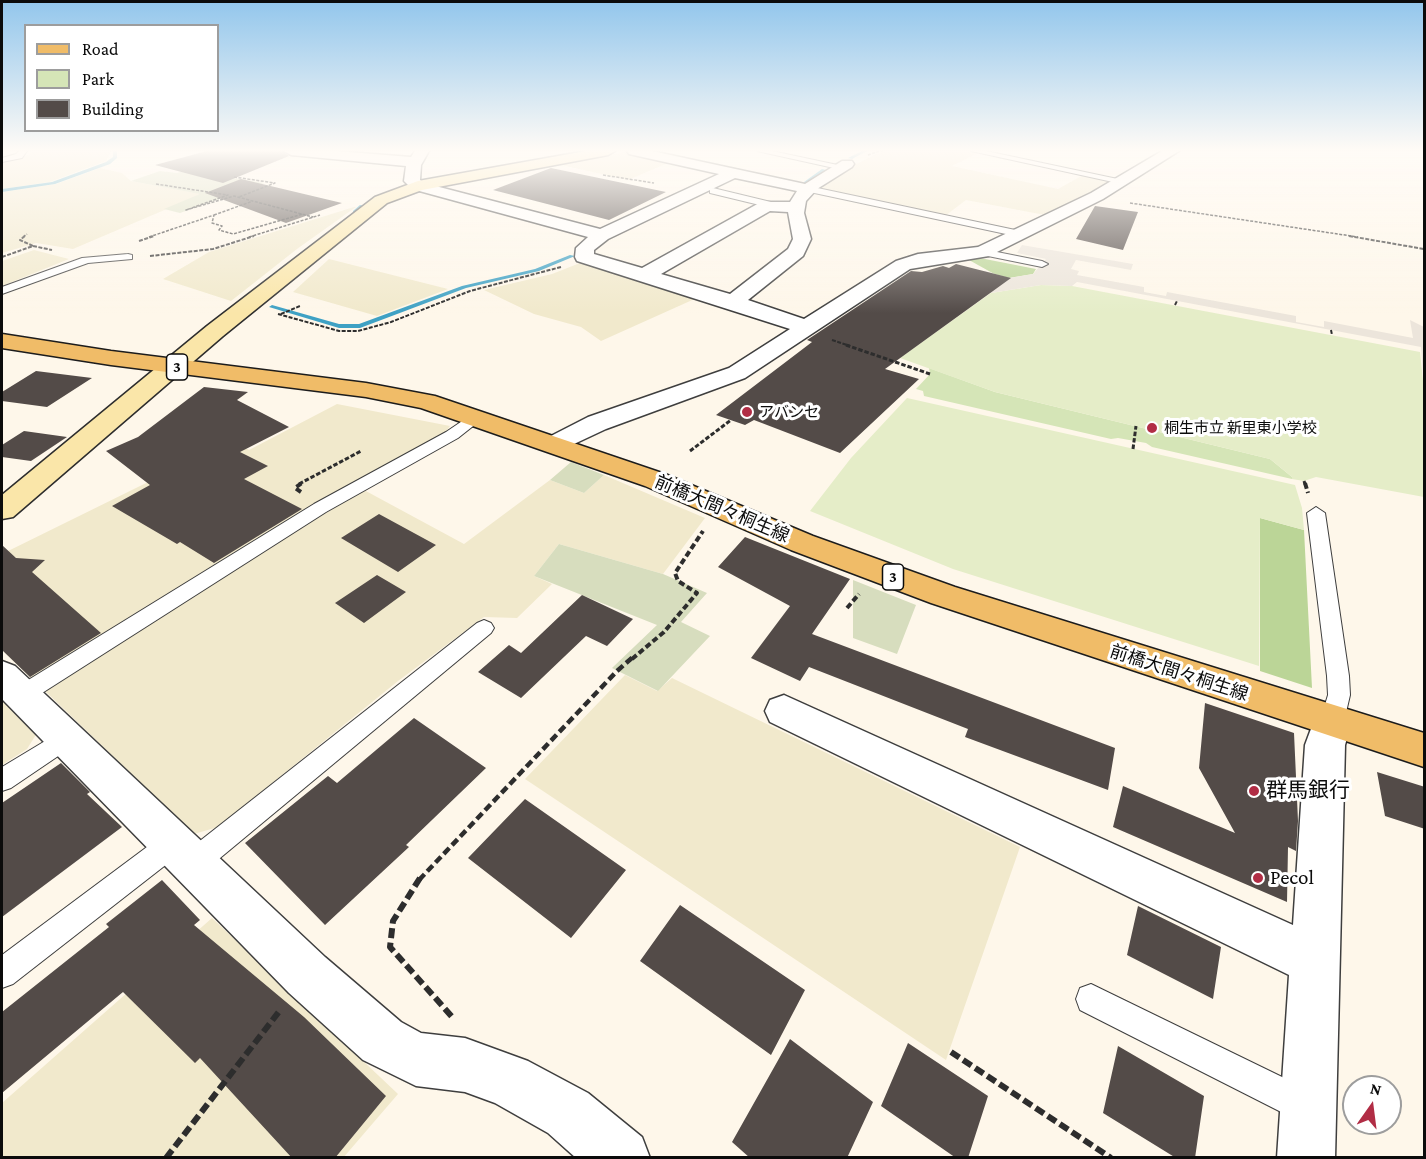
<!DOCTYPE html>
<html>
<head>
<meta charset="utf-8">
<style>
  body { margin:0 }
  #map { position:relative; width:1426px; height:1159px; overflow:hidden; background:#fef7ea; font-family:"Crimson Pro",serif }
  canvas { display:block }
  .frame { position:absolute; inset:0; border:3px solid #0b0b0b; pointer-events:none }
  .legend { position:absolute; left:24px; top:24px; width:195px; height:108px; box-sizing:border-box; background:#fff; border:2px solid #9d9d9d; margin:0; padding:8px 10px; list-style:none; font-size:18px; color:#0b0b0b }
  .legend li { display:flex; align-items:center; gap:12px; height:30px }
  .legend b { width:30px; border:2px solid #9d9d9d }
  .north { position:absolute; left:1342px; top:1075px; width:60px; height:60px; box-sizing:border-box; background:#fff; border:2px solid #9d9d9d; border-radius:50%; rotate:14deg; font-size:16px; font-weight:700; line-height:24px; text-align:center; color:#0b0b0b }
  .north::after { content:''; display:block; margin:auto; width:21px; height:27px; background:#b12d45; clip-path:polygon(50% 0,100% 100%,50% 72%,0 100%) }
</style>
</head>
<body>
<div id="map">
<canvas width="1426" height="1159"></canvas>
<div class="frame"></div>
<ul class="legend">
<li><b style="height:8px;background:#f0bc68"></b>Road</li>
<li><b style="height:16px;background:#d5e5b7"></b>Park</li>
<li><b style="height:16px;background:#534b48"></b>Building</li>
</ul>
<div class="north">N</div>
</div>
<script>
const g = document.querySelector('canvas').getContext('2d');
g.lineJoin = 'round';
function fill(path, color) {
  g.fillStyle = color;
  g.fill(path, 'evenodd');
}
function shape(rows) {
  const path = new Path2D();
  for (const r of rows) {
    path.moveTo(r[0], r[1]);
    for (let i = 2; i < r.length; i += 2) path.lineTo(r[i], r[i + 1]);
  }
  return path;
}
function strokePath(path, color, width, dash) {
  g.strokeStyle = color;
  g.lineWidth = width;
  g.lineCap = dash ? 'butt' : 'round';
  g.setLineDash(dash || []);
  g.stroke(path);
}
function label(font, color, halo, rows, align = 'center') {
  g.font = font + ' "Crimson Pro","Noto Sans JP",serif';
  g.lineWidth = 6;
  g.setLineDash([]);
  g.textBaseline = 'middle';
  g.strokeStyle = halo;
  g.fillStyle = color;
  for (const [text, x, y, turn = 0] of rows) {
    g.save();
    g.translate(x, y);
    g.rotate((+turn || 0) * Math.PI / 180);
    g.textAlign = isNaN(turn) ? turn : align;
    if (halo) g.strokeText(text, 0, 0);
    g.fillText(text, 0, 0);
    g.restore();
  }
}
fill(shape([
  [31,151,111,151,106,161,50,182,2,189,2,162,29,155],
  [883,151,968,151,978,153,952,166,1058,189,1083,175,1112,182,1050,216,966,200,945,216,818,189,817,186,840,172],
  [624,152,673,161,628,180,561,165],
  [100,168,122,173,131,181,202,194,73,249,36,243,2,253,2,192,56,184],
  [354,207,356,207,297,249,231,301,163,279,209,252],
  [34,250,69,259,2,286,2,261],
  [329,259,448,289,377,316,293,292],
  [585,261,699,297,601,341,581,327,534,314,484,290,552,274],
  [337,404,450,426,443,436,35,682,2,650,2,554,205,454,212,429,249,450],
  [604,475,705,518,663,574,559,544,534,576,552,584,517,618,484,617,398,681,218,827,194,834,44,690,231,570,364,490,464,544,550,480,584,493],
  [625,675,657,691,672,678,1020,847,946,1060,525,779],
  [2,700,37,733,27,749,2,765],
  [212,918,398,1094,343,1158,2,1157,2,1103]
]), '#f1e9cc');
fill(shape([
  [929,368,995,392,1270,459,1292,477,1292,479,1152,447,1146,443,1118,438,1111,439,924,396,923,391,916,389,930,374]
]), '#d5e5b7');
fill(shape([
  [980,258,1036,269,1033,274,1009,278,996,275,969,260],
  [1260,518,1304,530,1312,688,1260,671]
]), '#bbd597');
fill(shape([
  [189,169,227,177,264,183,180,213,164,209,200,194,131,181,160,171,177,173],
  [571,462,604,475,584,493,550,480],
  [559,544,663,574,707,593,681,622,710,636,658,691,612,668,657,625,534,576],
  [853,580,916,605,897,654,853,638]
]), '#d7ddbe');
fill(shape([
  [1041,285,1072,286,1420,352,1424,390,1424,497,1316,477,1304,481,1292,479,1292,477,1270,459,995,392,900,358,991,293],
  [907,398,1295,485,1302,508,1304,530,1260,518,1259,666,953,569,810,511,851,458]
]), '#e5edc8');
fill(shape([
  [1022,245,1133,264,1131,270,1076,260,1071,269,1079,271,1077,275,1144,287,1144,292,1166,296,1167,292,1296,316,1296,322,1324,327,1324,321,1413,338,1410,320,1424,327,1424,390,1421,347,1077,282,1072,286,1041,285,991,293,977,288,989,279,945,267,985,271,1009,278,1033,274,1046,259,1017,253]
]), '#ece5db');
fill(shape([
  [113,151,117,151,117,158,110,164,55,184,2,192,2,189,52,182,106,162,113,157,113,151],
  [862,151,867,151,852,159,848,158,862,151],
  [822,169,826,170,808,184,804,184,804,182,822,169],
  [360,205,365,206,357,213,353,213,353,211,360,205],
  [570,255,575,256,539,271,466,288,360,328,339,328,269,307,272,305,339,324,359,324,462,286,535,269,570,255]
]), '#3ea1c4');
fill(shape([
  [207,151,282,151,289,156,223,183,155,165],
  [551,168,666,192,609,220,493,190],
  [241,179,342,203,286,223,205,193],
  [1095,206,1138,212,1123,250,1076,239],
  [956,264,1011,278,885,369,919,379,840,453,754,420,745,425,716,415,812,342,807,340,911,271,922,272,943,266,949,268],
  [36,371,92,378,47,407,2,401,2,392],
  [204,387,248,392,237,400,289,427,240,452,268,466,244,479,302,509,214,563,180,542,177,544,112,506,150,485,106,451,138,437],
  [24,431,67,437,31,461,2,457,2,445],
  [379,514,436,545,398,572,341,538],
  [745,537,850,579,812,634,1115,748,1108,790,965,737,968,729,809,667,800,681,751,658,790,606,718,567],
  [2,545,16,558,45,560,32,572,101,633,30,677,2,650],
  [377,575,406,592,364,623,335,603],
  [582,595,633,619,607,646,586,636,521,698,478,672,509,645,521,653],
  [1205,703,1294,733,1298,821,1296,851,1288,847,1287,902,1113,827,1123,786,1235,833,1199,768],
  [414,718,486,768,406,845,409,847,325,925,245,843,328,776,337,783],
  [61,763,90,792,87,794,122,827,2,917,2,803],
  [1377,772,1425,787,1425,829,1385,816],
  [525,799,626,870,571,938,468,858],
  [162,880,200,920,194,925,304,1017,386,1096,335,1158,292,1158,200,1058,195,1063,123,992,2,1093,2,1012,109,927,106,924],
  [680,905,805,990,771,1055,640,961],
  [1138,906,1221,947,1213,999,1127,955],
  [790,1039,873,1102,847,1158,750,1158,732,1142],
  [908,1043,988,1096,968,1158,956,1158,881,1106],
  [1118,1046,1204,1096,1195,1158,1176,1158,1103,1113]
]), '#534b48');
const lane = shape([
  [19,151,27,151,22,158,2,162,2,158,16,154,19,151],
  [603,151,612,151,608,154,603,151],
  [757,151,772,151,847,167,843,170,757,151],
  [971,151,986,151,1127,181,1122,184,971,151],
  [808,186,1020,231,1025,234,1020,237,805,191,803,189,808,186],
  [713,188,775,203,777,205,772,208,710,193,710,189,713,188],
  [982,249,1042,261,1048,264,1042,267,978,254,976,252,982,249],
  [128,254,132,255,132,259,88,263,2,294,2,287,82,258,128,254],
  [477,411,482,413,485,416,482,419,458,438,326,512,28,702,20,705,12,702,9,696,12,690,314,504,446,432,477,411],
  [1316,507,1325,513,1349,676,1350,695,1344,721,1340,728,1332,731,1324,728,1320,721,1328,695,1327,676,1307,513,1316,507],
  [484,620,491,623,494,628,491,633,202,873,192,877,182,873,179,864,182,855,477,623,484,620],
  [65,729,73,732,77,739,73,746,11,788,2,791,2,767,65,729],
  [172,832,181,835,185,844,181,853,13,984,2,988,2,955,163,835,172,832],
  [1091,984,1317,1094,1322,1106,1317,1118,1305,1123,1293,1118,1080,1010,1076,999,1080,988,1091,984]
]);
const street = shape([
  [284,151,336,151,411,157,415,151,429,151,421,165,420,180,424,183,600,229,719,174,629,154,627,151,652,151,805,184,842,161,852,161,854,164,852,167,817,189,806,201,804,213,811,239,803,256,748,300,804,319,896,261,918,254,978,247,1091,193,1162,151,1179,151,1103,199,989,256,910,269,745,378,606,429,557,452,547,450,543,444,547,438,588,417,729,368,790,329,577,261,575,257,576,248,588,237,412,189,404,181,406,166,291,155,284,151],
  [735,178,797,191,790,202,761,202,642,268,594,254,594,250,608,239,735,178],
  [770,211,788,212,793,239,788,249,730,294,661,274,770,211],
  [2,661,15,666,325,957,401,1022,421,1033,465,1038,528,1061,588,1093,642,1137,650,1158,576,1158,548,1133,495,1103,465,1092,416,1086,363,1060,289,993,2,699,2,661],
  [784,695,1293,925,1305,745,1318,710,1332,705,1346,710,1352,721,1345,745,1335,1158,1277,1158,1289,975,770,722,765,711,770,700,784,695]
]);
const secondary = shape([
  [586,151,615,151,608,155,422,190,387,203,223,336,13,517,2,519,2,495,207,326,375,197,418,181,586,151]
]);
const primary = shape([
  [2,334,111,351,366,383,435,396,665,474,813,536,955,587,1424,733,1424,767,931,603,791,550,645,486,421,408,366,397,111,365,2,348,2,334]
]);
strokePath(lane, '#3e3e3e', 2);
strokePath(street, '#3e3e3e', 3);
strokePath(secondary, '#2d2d2d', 3);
strokePath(primary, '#1c1c1c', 3);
strokePath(shape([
  [868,155,879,151],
  [603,175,654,183],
  [234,177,275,183,239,197],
  [156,184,228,195,186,210,234,196,313,217],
  [1130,203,1358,237],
  [214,215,253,201],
  [23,237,27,234],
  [149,237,214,215,212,223,222,226,219,230,233,234,303,214],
  [249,237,320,215]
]), '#2d2d2d', 1.5, [3, 1.5]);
strokePath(shape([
  [1349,236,1424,249],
  [139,241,154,236],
  [33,246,52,250],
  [150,256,213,249,254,236],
  [2,257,33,246,20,240,25,236],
  [1175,305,1177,301],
  [278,314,339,331,358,331,391,322,470,291,561,267],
  [281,314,300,306],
  [1331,330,1332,335],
  [832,340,850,346]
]), '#2d2d2d', 2, [4, 1.5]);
strokePath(shape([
  [846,345,930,374],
  [1133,449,1136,426],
  [690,451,731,420],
  [1304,481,1305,484],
  [299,484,361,451]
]), '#2d2d2d', 3, [4.5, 2]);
strokePath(shape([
  [1305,483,1308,493],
  [301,492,295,488,302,483],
  [847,608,859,594],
  [632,659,664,632,697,593,678,581,675,573,703,531]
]), '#2d2d2d', 4, [6, 3]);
strokePath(shape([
  [419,880,617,671,633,657]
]), '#2d2d2d', 4.5, [8, 4]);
strokePath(shape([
  [420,878,393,921,390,947,454,1019],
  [951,1052,1111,1158],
  [166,1158,281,1009]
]), '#2d2d2d', 6, [10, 4.5]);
fill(lane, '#fff');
fill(street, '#fff');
fill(secondary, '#fae6a9');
fill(primary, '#f0bc68');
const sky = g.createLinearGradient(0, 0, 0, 313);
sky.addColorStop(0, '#92c6ec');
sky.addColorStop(0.48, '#fffbf6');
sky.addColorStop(1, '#fffbf600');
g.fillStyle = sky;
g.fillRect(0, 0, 1426, 313);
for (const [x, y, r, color] of [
  [747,412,6,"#b12d45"],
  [1152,428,6,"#b12d45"],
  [1254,791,6,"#b12d45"],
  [1258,878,6,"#b12d45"]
]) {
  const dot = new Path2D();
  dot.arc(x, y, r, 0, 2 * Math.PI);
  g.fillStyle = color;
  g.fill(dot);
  strokePath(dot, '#fff', 2);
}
label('15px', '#0b0b0b', '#fff', [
  ["アバンセ",759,412],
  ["桐生市立 新里東小学校",1164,428]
], 'left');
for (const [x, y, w] of [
  [177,367,21],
  [893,577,21]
]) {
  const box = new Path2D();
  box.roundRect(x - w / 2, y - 13, w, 26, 4.5);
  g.fillStyle = '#fff';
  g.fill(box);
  strokePath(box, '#0b0b0b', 1.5);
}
label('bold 16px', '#0b0b0b', null, [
  ["3",177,367],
  ["3",893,577]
]);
label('18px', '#0b0b0b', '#fff', [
  ["前橋大間々桐生線",722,509,23],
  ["前橋大間々桐生線",1179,673,18]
]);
label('21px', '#0b0b0b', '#fff', [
  ["群馬銀行",1266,791],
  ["Pecol",1270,878]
], 'left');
</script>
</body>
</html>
